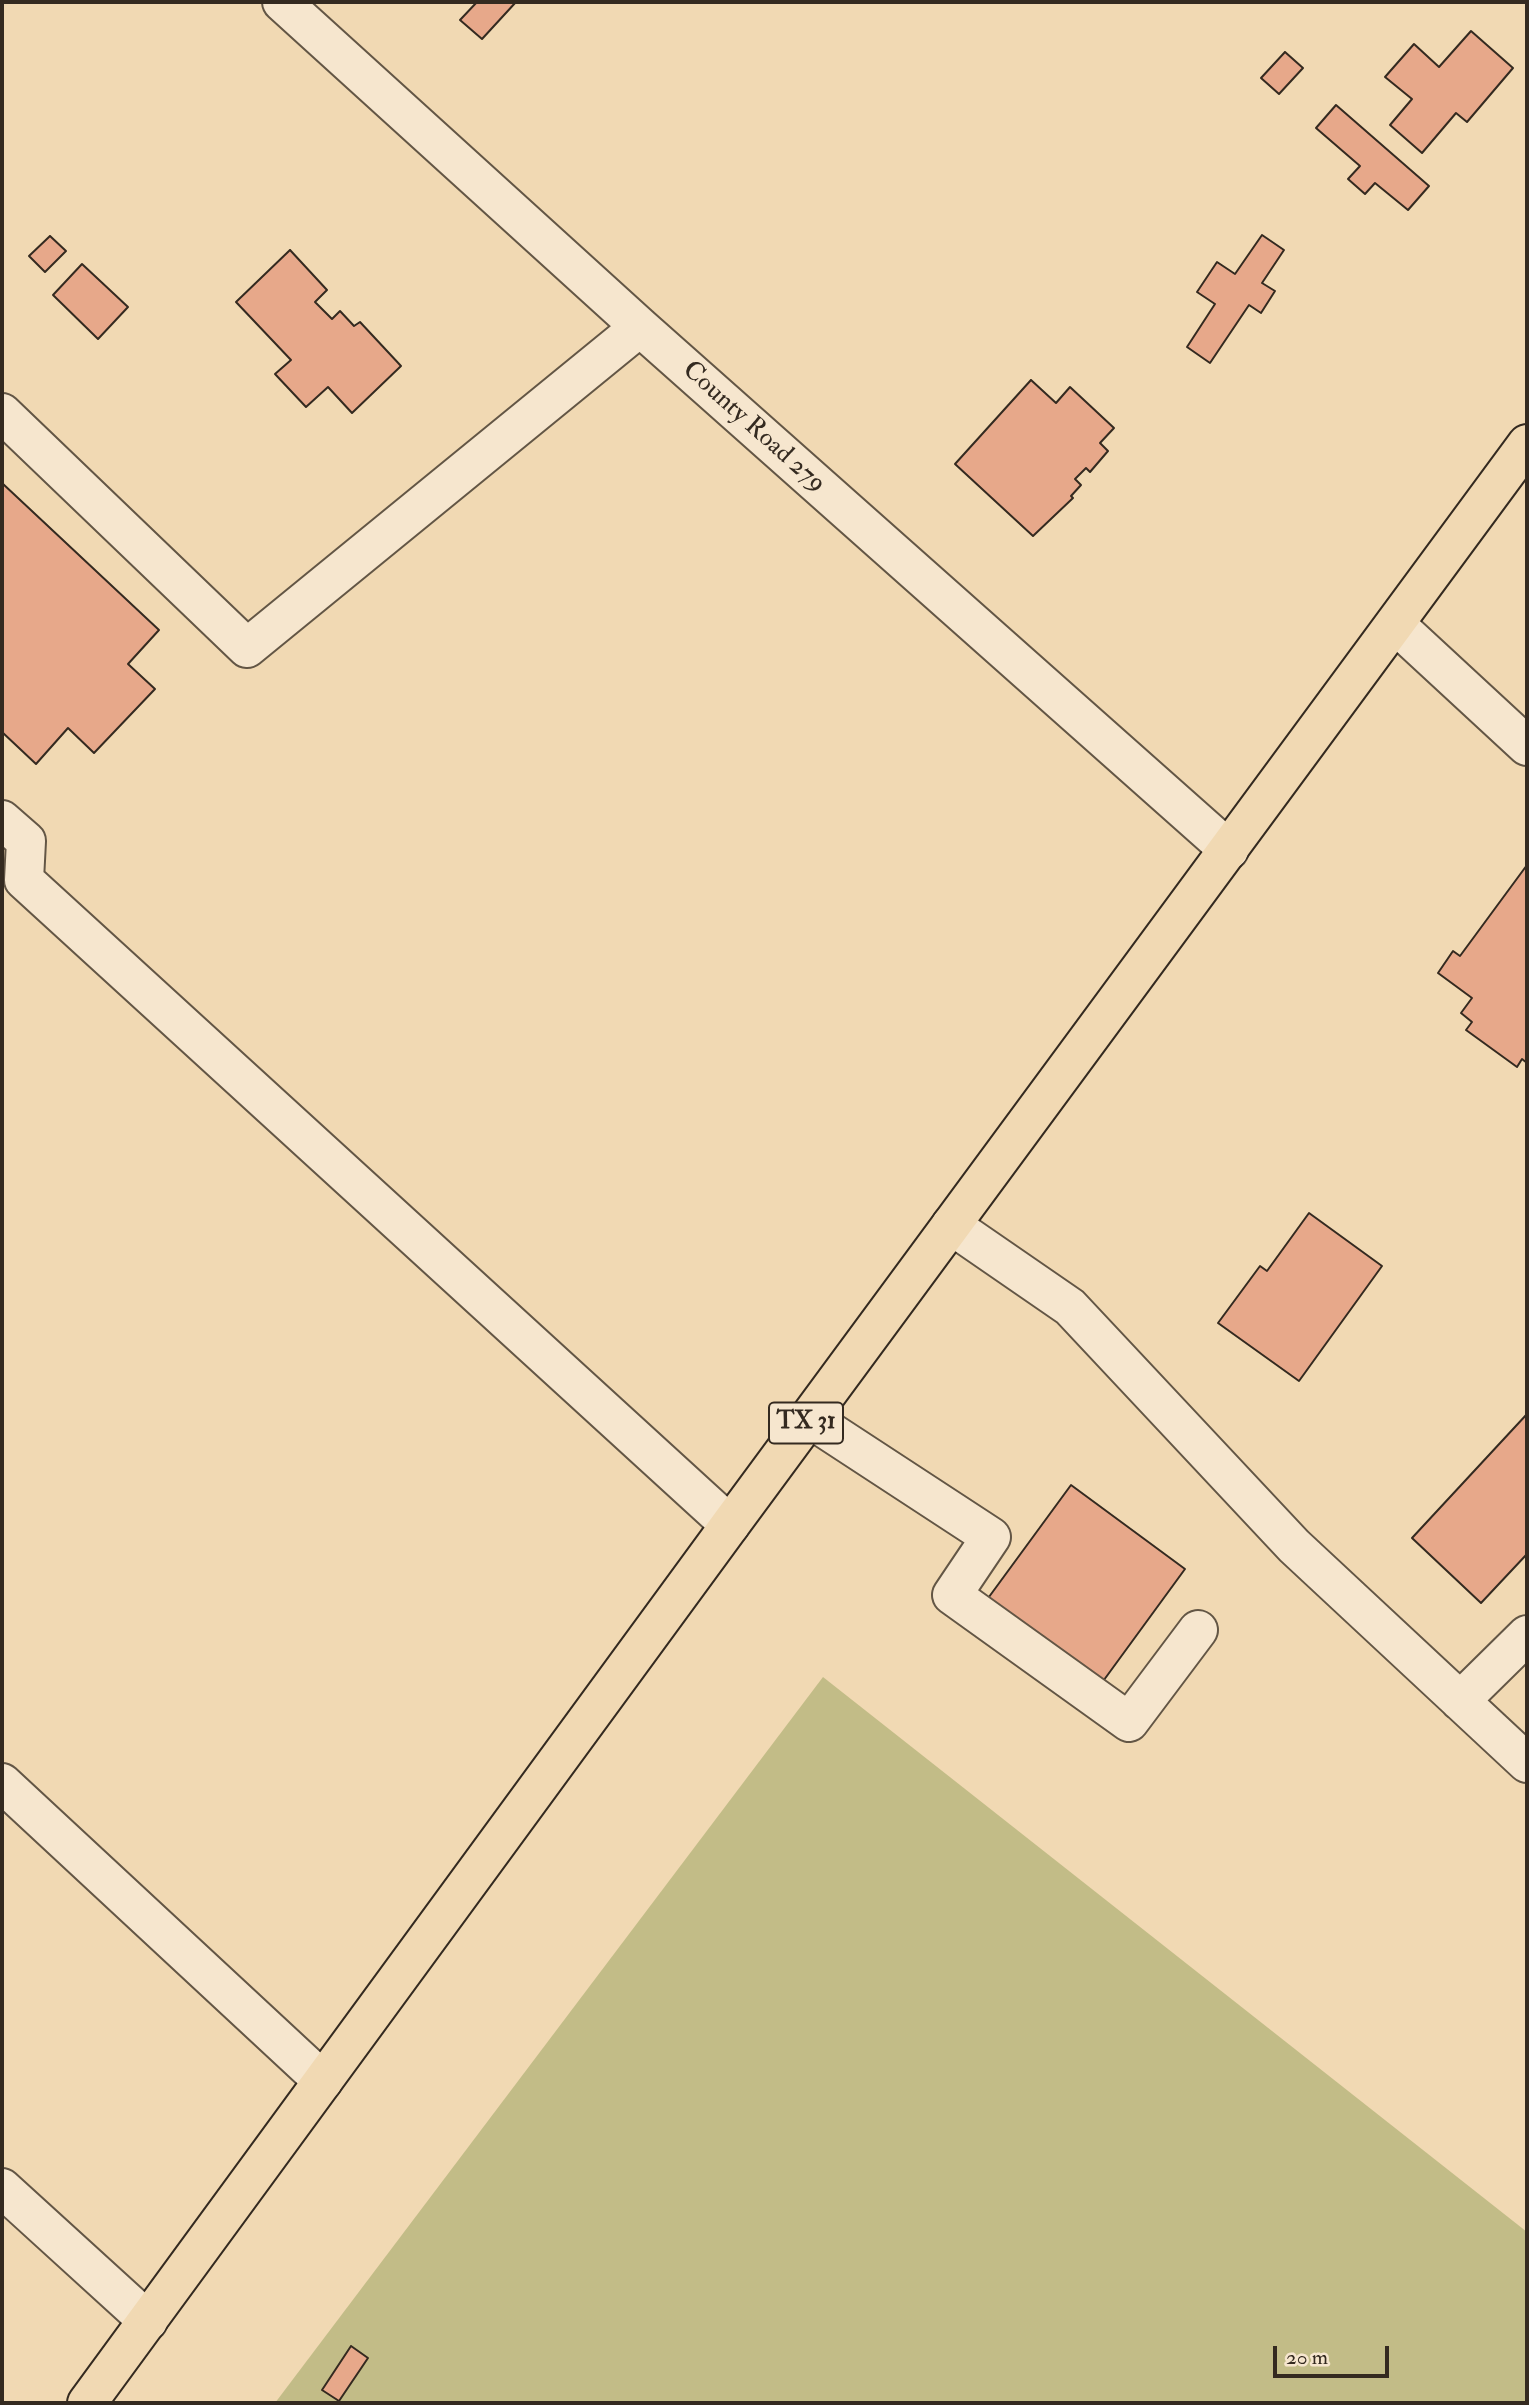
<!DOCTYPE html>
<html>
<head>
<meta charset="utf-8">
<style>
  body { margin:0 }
  #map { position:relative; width:1529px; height:2405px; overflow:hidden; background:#f1d9b3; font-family:"IM FELL Double Pica",serif }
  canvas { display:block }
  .frame { position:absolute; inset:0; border:4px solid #342a20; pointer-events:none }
  .scale { position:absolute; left:1273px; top:2346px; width:116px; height:32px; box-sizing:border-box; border:4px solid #342a20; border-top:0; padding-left:9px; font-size:21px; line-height:24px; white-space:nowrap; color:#342a20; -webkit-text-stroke:5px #f6e6ce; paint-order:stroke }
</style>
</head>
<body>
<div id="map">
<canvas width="1529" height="2405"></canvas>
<div class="frame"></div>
<div class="scale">20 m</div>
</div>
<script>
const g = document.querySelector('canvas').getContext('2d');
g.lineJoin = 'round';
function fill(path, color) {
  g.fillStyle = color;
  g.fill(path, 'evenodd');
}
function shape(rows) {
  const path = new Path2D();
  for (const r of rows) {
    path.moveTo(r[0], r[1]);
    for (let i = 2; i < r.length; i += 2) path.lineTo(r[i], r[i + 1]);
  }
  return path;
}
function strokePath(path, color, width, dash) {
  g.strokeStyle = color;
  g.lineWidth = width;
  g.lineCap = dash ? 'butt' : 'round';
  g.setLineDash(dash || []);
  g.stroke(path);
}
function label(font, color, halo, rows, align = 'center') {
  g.font = font + ' "IM FELL Double Pica",serif';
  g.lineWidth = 6;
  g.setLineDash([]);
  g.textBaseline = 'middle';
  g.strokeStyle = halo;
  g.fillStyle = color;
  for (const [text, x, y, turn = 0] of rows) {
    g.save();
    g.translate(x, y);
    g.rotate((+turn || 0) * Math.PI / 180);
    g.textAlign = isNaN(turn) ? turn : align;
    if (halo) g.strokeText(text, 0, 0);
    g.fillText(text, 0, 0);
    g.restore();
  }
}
fill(shape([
  [823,1677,1527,2232,1527,2403,275,2403]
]), '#c2bc87');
const building = shape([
  [477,2,516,2,482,39,460,20,477,2],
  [1471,31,1513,68,1467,122,1456,113,1422,153,1390,125,1412,99,1385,77,1414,44,1439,67,1471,31],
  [1285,52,1303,68,1279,94,1261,78,1285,52],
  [1336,105,1429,186,1408,210,1375,183,1365,194,1348,179,1360,166,1316,128,1336,105],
  [1262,235,1284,250,1262,283,1275,291,1261,313,1249,305,1210,363,1187,347,1215,304,1197,292,1217,262,1235,274,1262,235],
  [50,236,66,251,45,272,29,256,50,236],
  [290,250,327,290,315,302,332,319,340,311,354,326,360,322,401,366,352,413,328,387,306,407,275,374,291,360,236,302,290,250],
  [82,264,128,307,98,339,53,295,82,264],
  [1031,380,1056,403,1070,387,1114,428,1100,443,1108,451,1090,472,1086,468,1075,479,1081,485,1071,496,1073,498,1033,536,955,464,1031,380],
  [2,483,159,630,128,664,155,689,94,753,68,728,36,764,2,732,2,483],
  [1527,865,1527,1063,1522,1059,1517,1067,1466,1030,1472,1022,1461,1013,1472,998,1438,973,1453,951,1460,956,1527,865],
  [1309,1213,1382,1266,1299,1381,1218,1323,1260,1266,1267,1271,1309,1213],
  [1527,1414,1527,1554,1481,1603,1412,1538,1527,1414],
  [1071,1485,1185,1569,1101,1684,986,1601,1071,1485],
  [351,2346,368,2358,339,2401,322,2390,351,2346]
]);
fill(building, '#e7a88a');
strokePath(building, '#342a20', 2);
const minor = shape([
  [282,2,640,327,1229,850],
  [2,413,247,648,640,327],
  [1395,624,1527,746],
  [2,820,26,841,24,880,730,1525],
  [951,1225,1070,1307,1294,1546,1527,1763],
  [809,1418,991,1537,952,1595,1129,1722,1198,1630],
  [1460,1701,1527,1635],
  [2,1783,323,2081],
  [2,2188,148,2321]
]);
const major = shape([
  [87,2403,730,1525,1527,444]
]);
strokePath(minor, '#635645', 42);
strokePath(major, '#342a20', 42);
strokePath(minor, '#f6e6ce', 38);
strokePath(major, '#f1d9b3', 38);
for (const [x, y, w] of [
  [806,1423,74]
]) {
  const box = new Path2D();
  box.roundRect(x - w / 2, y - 20.5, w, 41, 5);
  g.fillStyle = '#f6e6ce';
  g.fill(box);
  strokePath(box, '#342a20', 2);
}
label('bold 24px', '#342a20', null, [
  ["TX 31",806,1423]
]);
label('26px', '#342a20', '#f6e6ce', [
  ["County Road 279",753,428,42]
]);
</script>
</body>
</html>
